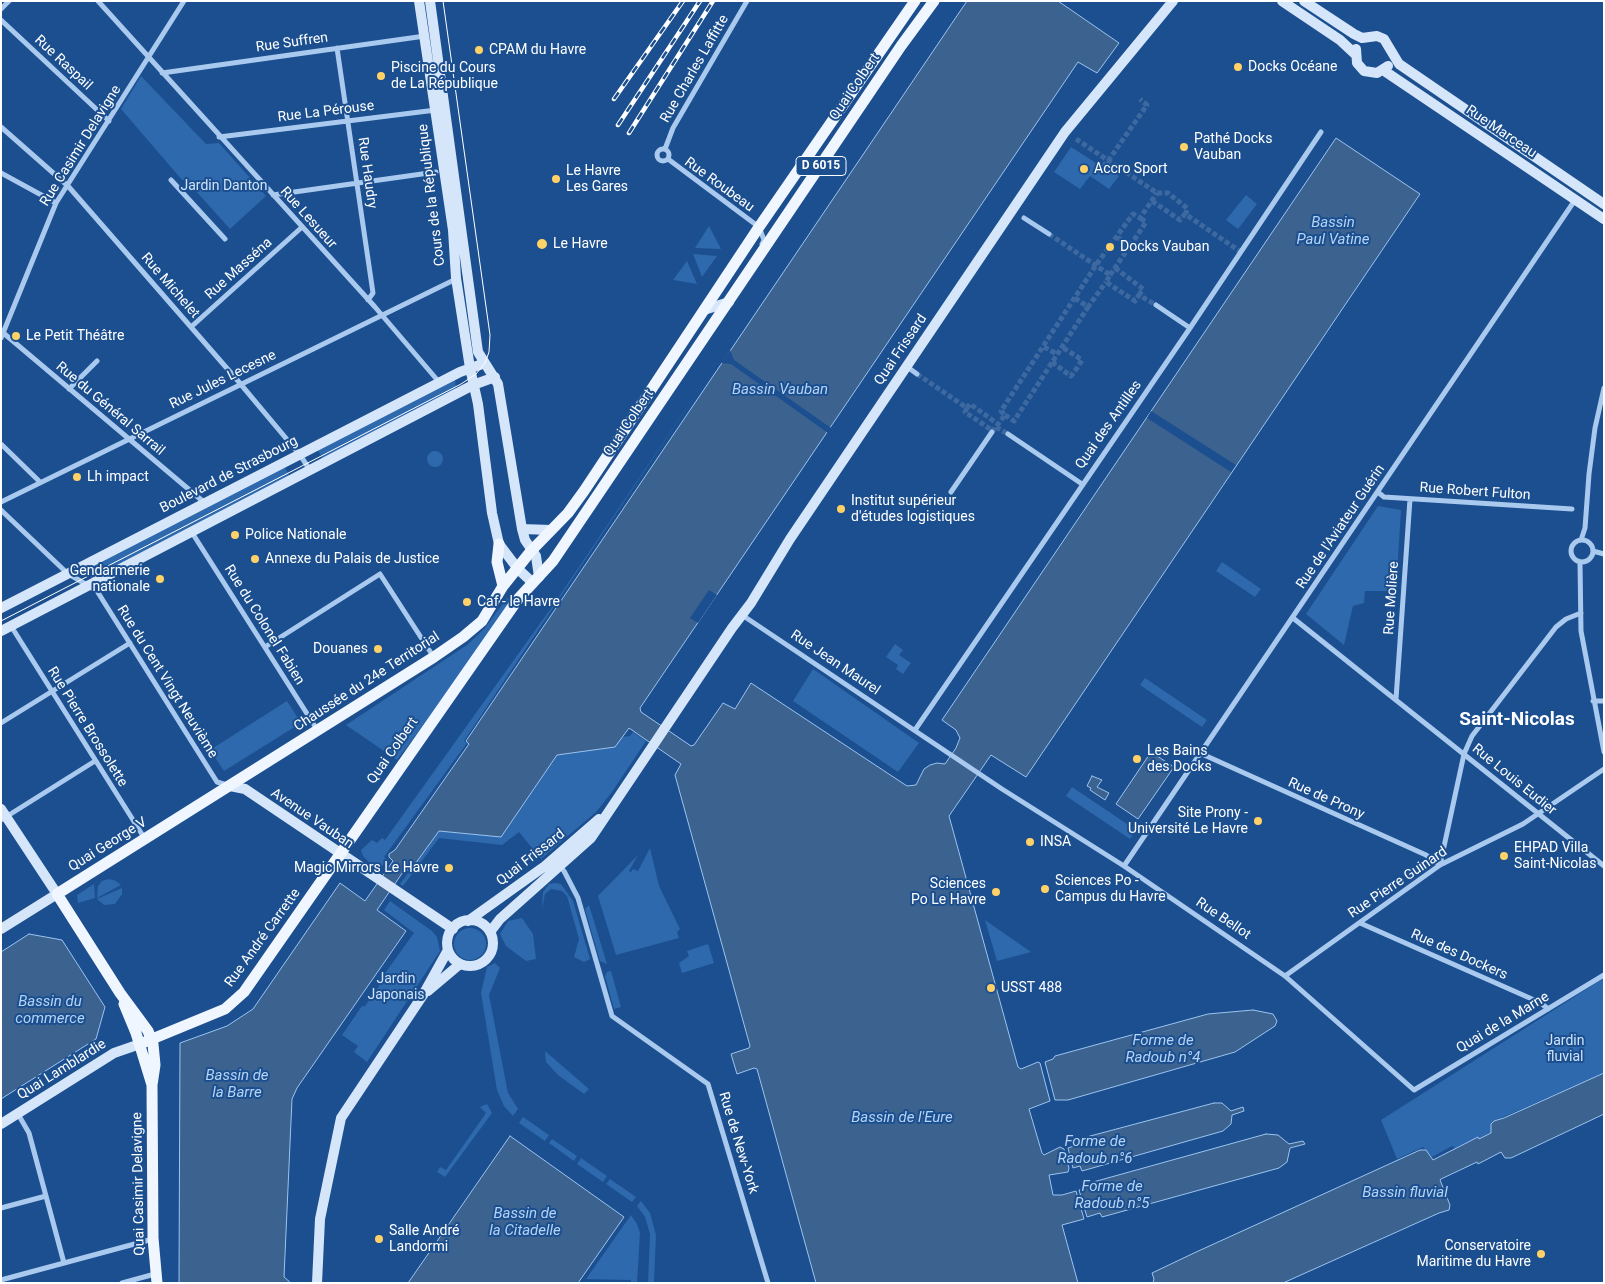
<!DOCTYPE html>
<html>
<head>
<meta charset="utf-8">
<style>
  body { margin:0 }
  #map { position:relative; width:1605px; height:1284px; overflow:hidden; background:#1b4f8f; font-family:Roboto,sans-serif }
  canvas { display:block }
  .frame { position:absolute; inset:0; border:2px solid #fff; pointer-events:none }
</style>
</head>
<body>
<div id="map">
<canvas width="1605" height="1284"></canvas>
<div class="frame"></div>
</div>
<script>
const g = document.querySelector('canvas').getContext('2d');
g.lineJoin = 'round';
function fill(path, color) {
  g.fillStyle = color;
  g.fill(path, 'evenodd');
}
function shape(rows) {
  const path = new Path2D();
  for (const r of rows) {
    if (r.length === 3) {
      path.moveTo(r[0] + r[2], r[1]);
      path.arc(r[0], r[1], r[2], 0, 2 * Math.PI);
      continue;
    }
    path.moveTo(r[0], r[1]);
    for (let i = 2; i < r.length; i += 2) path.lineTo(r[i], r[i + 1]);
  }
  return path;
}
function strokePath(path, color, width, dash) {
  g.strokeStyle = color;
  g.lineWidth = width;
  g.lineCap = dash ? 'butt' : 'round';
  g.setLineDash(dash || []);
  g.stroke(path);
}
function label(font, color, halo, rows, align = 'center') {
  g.font = font + ' Roboto,sans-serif';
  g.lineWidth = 4;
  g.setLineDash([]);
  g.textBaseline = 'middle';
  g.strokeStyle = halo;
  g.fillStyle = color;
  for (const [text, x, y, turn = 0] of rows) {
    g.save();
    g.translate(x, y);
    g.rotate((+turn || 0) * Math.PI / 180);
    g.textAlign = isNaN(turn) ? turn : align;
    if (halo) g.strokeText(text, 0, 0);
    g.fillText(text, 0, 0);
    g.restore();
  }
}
fill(shape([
  [141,76,206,144,219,143,266,196,230,229,186,180,182,180,121,109],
  [1071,147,1096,163,1101,166,1104,161,1119,176,1109,189,1090,176,1080,189,1054,172],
  [1246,195,1257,204,1238,229,1226,220],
  [709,226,721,249,695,248],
  [693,254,717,256,702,277],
  [687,261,697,284,673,280],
  [714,367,464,741,467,743,384,857,387,859,379,871,373,866,363,856,361,850,372,840,377,843,382,838,385,840,554,604],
  [455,377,456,391,323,459,317,449],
  [435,459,8],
  [284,466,290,477,92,579,86,568],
  [1378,506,1401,510,1396,591,1365,591,1364,603,1353,606,1344,645,1306,614],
  [1222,562,1261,589,1255,597,1216,571],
  [507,598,512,601,424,728,420,730,397,760,346,725,467,645,484,629],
  [895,644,903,650,899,655,911,663,903,674,896,669,898,665,886,657],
  [813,669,919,743,898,772,793,701],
  [1145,678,1207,720,1202,727,1140,685],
  [287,701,301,723,224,771,210,750],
  [633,732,646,741,612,792,596,812,541,859,519,832,502,845,439,838,403,886,400,884,439,831,501,837,557,755,615,747,622,737,630,736],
  [1072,787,1136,830,1130,839,1066,796],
  [650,848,659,886,680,929,677,932,679,938,616,955,598,896,638,855,629,871,631,872,633,869,638,871],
  [109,879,116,881,121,885,97,898,98,886,102,881],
  [555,883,561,884,573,901,590,959,584,962,574,957,579,939,567,896,562,891,551,889,545,894,542,909,543,892,549,884],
  [94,884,95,898,78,903,77,895],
  [122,888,122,894,115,904,104,905,97,899],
  [390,901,432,931,437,937,440,951,367,1062,354,1052,358,1046,342,1035,362,1006,365,1006,379,986,378,983,414,933,384,910],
  [589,905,607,964,600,961,585,909],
  [522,918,533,934,536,959,526,961,506,946,500,934,508,921],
  [985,920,1031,952,997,961],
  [470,944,16],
  [708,944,714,963,682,973,679,963,689,956,687,951],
  [495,963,500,968,489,995,508,1093,518,1109,513,1116,504,1106,497,1090,481,993,487,967],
  [611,971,621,1007,614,1009,605,976,607,972],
  [1604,978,1604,1073,1492,1122,1493,1132,1479,1139,1478,1137,1455,1148,1452,1146,1432,1157,1423,1147,1397,1159,1381,1120],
  [545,1051,589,1089,584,1094,558,1075,546,1062],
  [487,1104,492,1113,445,1177,437,1172,440,1167,446,1170,486,1113,480,1107],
  [523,1117,549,1135,545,1141,519,1123],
  [552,1139,577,1156,574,1161,549,1143],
  [581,1158,607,1176,603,1182,577,1164],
  [610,1179,636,1197,632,1202,606,1184],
  [641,1201,650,1213,656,1235,654,1283,648,1283,650,1234,645,1217,637,1206],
  [631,1215,637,1224,640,1233,637,1283,631,1283,631,1280,586,1279]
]), '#2e69ad');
const water = shape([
  [967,1,1058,1,1119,43,1097,73,1078,62,640,708,641,712,691,746,694,745,723,703,735,709,751,683,907,786,916,785,924,769,930,765,937,763,945,764,956,748,960,738,956,730,942,720,1336,138,1420,194,1026,777,991,755,949,816,1018,1067,1021,1069,1038,1062,1040,1063,1050,1101,1029,1109,1042,1153,1044,1155,1060,1147,1064,1149,1069,1168,1068,1172,1049,1175,1053,1195,1062,1195,1076,1191,1084,1219,1062,1225,1078,1283,816,1283,757,1069,754,1068,737,1074,731,1054,749,1048,750,1046,675,775,681,764,629,728,615,747,557,755,501,837,439,831,410,871,405,869,377,910,406,931,297,1088,292,1099,284,1277,291,1283,179,1283,180,1043,227,1026,253,1009,340,883,365,901,393,861,389,857,389,854,395,850,469,744,466,741,967,1],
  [1151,752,1174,767,1138,819,1116,804,1151,752],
  [1092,776,1102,780,1097,787,1109,793,1105,800,1090,790,1091,788,1087,786,1092,776],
  [29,934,62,940,105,1007,96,1039,1,1099,1,952,29,934],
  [1253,1010,1273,1014,1277,1021,1275,1026,1235,1052,1068,1100,1055,1100,1045,1062,1053,1059,1055,1056,1208,1014,1253,1010],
  [1604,1073,1604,1114,1511,1158,1505,1158,1501,1152,1478,1164,1477,1162,1441,1179,1440,1180,1450,1205,1449,1210,1439,1213,1283,1283,1153,1283,1154,1279,1152,1273,1194,1253,1420,1150,1426,1150,1433,1160,1478,1137,1479,1139,1491,1133,1491,1124,1494,1121,1504,1118,1604,1073],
  [1214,1103,1222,1103,1231,1111,1243,1107,1244,1111,1232,1115,1231,1124,1223,1131,1082,1171,1080,1166,1073,1168,1068,1148,1080,1144,1079,1139,1214,1103],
  [1266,1134,1278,1135,1289,1144,1303,1141,1305,1144,1290,1148,1287,1162,1279,1168,1102,1217,1100,1213,1087,1217,1079,1190,1086,1188,1086,1184,1266,1134],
  [510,1136,624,1217,578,1283,408,1283,510,1136]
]);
fill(water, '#3c6290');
strokePath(water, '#9cc4f0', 1);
fill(shape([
  [730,350,734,360,831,428,828,433,731,364,721,363],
  [1151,411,1236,465,1231,472,1147,418],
  [709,590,717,595,698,623,690,618]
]), '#1b4f8f');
strokePath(shape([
  [1076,139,1157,193,1168,193,1188,209,1185,214],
  [1108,161,1147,105,1140,99],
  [1152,201,1180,220,1185,214,1241,252],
  [1049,234,1110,275,1106,282,1135,301,1139,295,1156,305],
  [1130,246,1146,222,1140,218],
  [1115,268,1143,289,1139,295],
  [1110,275,1130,246,1117,237],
  [1075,298,1088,307,1106,282],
  [1044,347,1057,354],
  [1052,362,1071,376,1077,368,1082,360,1062,347],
  [917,374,967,408,970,404,998,424],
  [967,408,965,412,993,431],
  [1005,415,1014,421,1088,307],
  [996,427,1008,434],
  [992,432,1005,415,1001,411,1096,265,1133,214,1140,218,1157,193]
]), '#3d69a0', 5, [5, 2.5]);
strokePath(shape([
  [98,1,375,307,439,382],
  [1,9,9,1],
  [1,20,109,121],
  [337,48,373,293,368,300],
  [162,73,425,36],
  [1,127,68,186,238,381,300,455,310,470],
  [219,137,436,110],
  [665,149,673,128,747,1],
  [663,155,6],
  [668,159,759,227,764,240,762,244],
  [1,173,56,203],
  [171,180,225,239],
  [273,195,436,172],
  [1024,218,1049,234],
  [1156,305,1190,328],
  [191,327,301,228],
  [1,331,205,503],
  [1,338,56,203,184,1],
  [906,366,917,374],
  [69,389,97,361],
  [1008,434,1082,484],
  [1,444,40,482],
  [951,492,992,432],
  [1379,493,1384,497,1572,509],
  [1,502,456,279],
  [1,510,67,573,97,591,217,782,227,785],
  [191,531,318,731],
  [1582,551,11],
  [1581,540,1585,528,1589,474,1595,428,1604,388],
  [1593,551,1604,554],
  [1580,563,1581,631,1604,752],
  [742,615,1002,789,1124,866,1285,976,1414,1090,1604,975],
  [1293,618,1604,866],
  [11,626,145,839],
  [265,647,380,574,433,656],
  [1396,699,1410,499],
  [1593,701,1604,701],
  [1,723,130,643],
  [915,730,1190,328,1321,132],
  [1202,754,1426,855,1440,865,1464,754,1472,736,1556,627,1566,619,1581,613],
  [1,820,95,761],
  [559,865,564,871,578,898,612,1016,708,1084,768,1283],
  [1124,866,1575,200],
  [1360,923,1541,1003,1548,1009],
  [1285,976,1440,865,1523,824,1604,769],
  [18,1114,29,1133,64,1263],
  [1,1208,46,1196],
  [1,1280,153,1239],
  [122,1283,155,1274]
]), '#a9c9ee', 5);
strokePath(shape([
  [419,1,453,230,456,278,470,368,478,404,492,513,499,544,518,569,533,583],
  [430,1,478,352,498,384,522,529,525,540,536,556,539,577],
  [1282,1,1340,40,1355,54],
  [1304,1,1354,34,1362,38,1377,36,1384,39,1399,64,1604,204],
  [1356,49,1357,63,1364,71,1377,73,1388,66],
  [1383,70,1604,219],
  [704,310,729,302],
  [522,529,551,530],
  [1,608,460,372,485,363],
  [1,631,473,385,495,377],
  [230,786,245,789,453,929],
  [1,809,57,894,1,929],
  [470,943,23],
  [468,921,545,866,599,819],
  [490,932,500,919,591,838,732,628,751,603,790,539,1065,132,1173,1],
  [428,991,460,964],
  [1,1124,114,1053,140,1044],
  [317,1283,320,1219,341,1118,423,995,448,950]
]), '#d6e6fa', 10);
strokePath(shape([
  [499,544,497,562,503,586],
  [124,1004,136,1033,152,1085,153,1238,157,1283],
  [140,1044,225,1009,244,992,518,599,553,561,901,46,934,1],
  [152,1085,155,1065,153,1044,148,1031,120,993,57,894,434,657,463,637,482,621,503,586,531,551,568,513,584,491,759,227,915,1]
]), '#f0f6ff', 11);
strokePath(shape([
  [1,621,461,384,476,374,485,363,489,352,490,335,443,1]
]), '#fff', 1);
const rail = shape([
  [614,99,683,1],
  [618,125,700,1],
  [629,133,713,1]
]);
strokePath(rail, '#fff', 4.5);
strokePath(rail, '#1b4f8f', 2.5, [8]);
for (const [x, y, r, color] of [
  [479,50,5,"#ffd166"],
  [1238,67,5,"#ffd166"],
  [381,76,5,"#ffd166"],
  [1184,147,5,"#ffd166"],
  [1084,169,5,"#ffd166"],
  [556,179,5,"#ffd166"],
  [542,244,6,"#ffd166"],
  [1110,247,5,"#ffd166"],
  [16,336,5,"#ffd166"],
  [77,477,5,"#ffd166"],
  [841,509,5,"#ffd166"],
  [235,535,5,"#ffd166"],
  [255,559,5,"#ffd166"],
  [160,579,5,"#ffd166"],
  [467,602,5,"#ffd166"],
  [378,649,5,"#ffd166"],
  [1137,759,5,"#ffd166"],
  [1258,821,5,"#ffd166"],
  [1030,842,5,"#ffd166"],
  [1504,856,5,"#ffd166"],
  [449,868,5,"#ffd166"],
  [1045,889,5,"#ffd166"],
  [996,892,5,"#ffd166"],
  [991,988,5,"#ffd166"],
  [379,1239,5,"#ffd166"],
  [1541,1254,5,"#ffd166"]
]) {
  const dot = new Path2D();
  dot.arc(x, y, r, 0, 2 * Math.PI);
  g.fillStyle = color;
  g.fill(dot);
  strokePath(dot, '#1b4f8f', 2);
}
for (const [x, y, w] of [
  [821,166,50]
]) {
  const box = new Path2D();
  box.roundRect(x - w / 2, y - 9.5, w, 19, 4);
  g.fillStyle = '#1b4f8f';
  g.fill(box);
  strokePath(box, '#fff', 1);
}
label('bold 12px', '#fff', null, [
  ["D 6015",821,166]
]);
label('14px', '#fff', '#1b4f8f', [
  ["Rue Suffren",292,43,-8],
  ["Rue Raspail",63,63,43],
  ["Rue Charles Laffitte",695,69,-60],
  ["Quai Colbert",855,87,-56],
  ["Rue La Pérouse",326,112,-7],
  ["Rue Marceau",1501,132,34],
  ["Rue Casimir Delavigne",81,146,-58],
  ["Rue Haudry",367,173,82],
  ["Rue Roubeau",719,185,36],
  ["Cours de la République",432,195,-97],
  ["Rue Lesueur",308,218,48],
  ["Rue Masséna",239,269,-42],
  ["Rue Michelet",170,286,49],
  ["Quai Frissard",901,350,-56],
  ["Rue Jules Lecesne",223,380,-26],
  ["Rue du Général Sarrail",110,409,40],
  ["Quai Colbert",629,423,-56],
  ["Quai des Antilles",1109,425,-55],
  ["Boulevard de Strasbourg",229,475,-27],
  ["Rue Robert Fulton",1475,492,4],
  ["Rue de l'Aviateur Guérin",1341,527,-56],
  ["Rue Molière",1392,598,-86],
  ["Rue du Colonel Fabien",264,625,58],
  ["Rue Jean Maurel",835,663,34],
  ["Rue du Cent Vingt Neuvième",167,682,58],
  ["Chaussée du 24e Territorial",367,682,-33],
  ["Rue Pierre Brossolette",87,727,58],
  ["Quai Colbert",393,751,-55],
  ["Rue Louis Eudier",1514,780,39],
  ["Rue de Prony",1326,799,24],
  ["Avenue Vauban",312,819,34],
  ["Quai George V",108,845,-32],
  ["Quai Frissard",531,858,-38],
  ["Rue Pierre Guinard",1398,883,-34],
  ["Rue Bellot",1223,919,34],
  ["Rue André Carrette",263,938,-54],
  ["Rue des Dockers",1459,955,24],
  ["Quai de la Marne",1503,1023,-31],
  ["Quai Lamblardie",62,1070,-32],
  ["Rue de New-York",738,1143,73],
  ["Quai Casimir Delavigne",139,1184,-91]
]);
label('14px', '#fff', '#1b4f8f', [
  ["CPAM du Havre",489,50],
  ["Docks Océane",1248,67],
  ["Piscine du Cours",391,68],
  ["de La République",391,84],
  ["Pathé Docks",1194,139],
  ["Vauban",1194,155],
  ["Accro Sport",1094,169],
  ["Le Havre",566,171],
  ["Les Gares",566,187],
  ["Le Havre",553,244],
  ["Docks Vauban",1120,247],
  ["Le Petit Théâtre",26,336],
  ["Lh impact",87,477],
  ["Institut supérieur",851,501],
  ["d'études logistiques",851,517],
  ["Police Nationale",245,535],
  ["Annexe du Palais de Justice",265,559],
  ["Gendarmerie",150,571,"right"],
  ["nationale",150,587,"right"],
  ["Caf - le Havre",477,602],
  ["Douanes",368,649,"right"],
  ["Les Bains",1147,751],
  ["des Docks",1147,767],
  ["Site Prony -",1248,813,"right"],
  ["Université Le Havre",1248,829,"right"],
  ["INSA",1040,842],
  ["EHPAD Villa",1514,848],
  ["Saint-Nicolas",1514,864],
  ["Magic Mirrors Le Havre",439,868,"right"],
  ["Sciences Po -",1055,881],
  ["Campus du Havre",1055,897],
  ["Sciences",986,884,"right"],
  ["Po Le Havre",986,900,"right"],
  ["USST 488",1001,988],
  ["Salle André",389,1231],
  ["Landormi",389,1247],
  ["Conservatoire",1531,1246,"right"],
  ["Maritime du Havre",1531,1262,"right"]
], 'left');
label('14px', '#cfe3fa', '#1b4f8f', [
  ["Jardin Danton",224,186],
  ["Jardin",396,979],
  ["Japonais",396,995],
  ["Jardin",1565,1041],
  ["fluvial",1565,1057]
]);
label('italic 15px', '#b5d3f5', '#1b4f8f', [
  ["Bassin",1333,223],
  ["Paul Vatine",1333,240],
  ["Bassin Vauban",780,390],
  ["Bassin du",50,1002],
  ["commerce",50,1019],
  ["Forme de",1163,1041],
  ["Radoub n°4",1163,1058],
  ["Bassin de",237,1076],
  ["la Barre",237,1093],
  ["Bassin de l'Eure",902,1118],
  ["Forme de",1095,1142],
  ["Radoub n°6",1095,1159],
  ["Forme de",1112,1187],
  ["Radoub n°5",1112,1204],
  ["Bassin fluvial",1405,1193],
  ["Bassin de",525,1214],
  ["la Citadelle",525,1231]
]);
label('bold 19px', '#fff', '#1b4f8f', [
  ["Saint-Nicolas",1517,720]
]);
</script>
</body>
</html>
